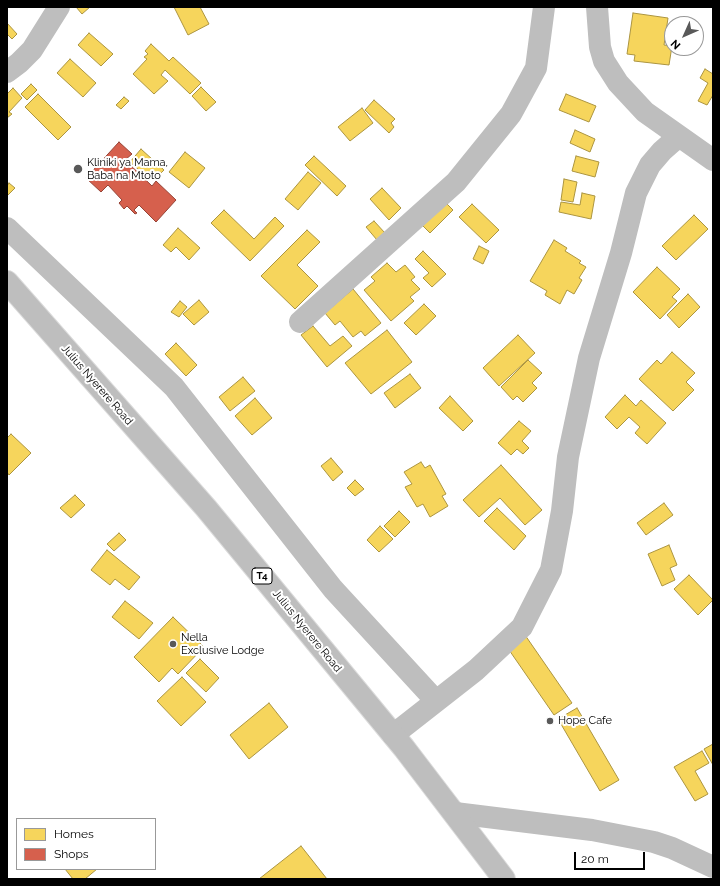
<!DOCTYPE html>
<html>
<head>
<meta charset="utf-8">
<style>
  body { margin:0 }
  #map { position:relative; width:720px; height:886px; overflow:hidden; background:#fff; font-family:Raleway,sans-serif }
  canvas { display:block }
  .frame { position:absolute; inset:0; border:8px solid #000; pointer-events:none }
  .legend { position:absolute; left:16px; top:818px; width:140px; height:52px; box-sizing:border-box; background:#fff; border:1px solid #999; margin:0; padding:5px 7px; list-style:none; font-size:12px; color:#000 }
  .legend li { display:flex; align-items:center; gap:8px; height:20px }
  .legend b { width:20px; border:1px solid #999 }
  .north { position:absolute; left:664px; top:16px; width:40px; height:40px; box-sizing:border-box; background:#fff; border:1px solid #999; border-radius:50%; rotate:225deg; font-size:11px; font-weight:700; line-height:16px; text-align:center; color:#000 }
  .north::after { content:''; display:block; margin:auto; width:14px; height:18px; background:#595959; clip-path:polygon(50% 0,100% 100%,50% 72%,0 100%) }
  .scale { position:absolute; left:574px; top:852px; width:71px; height:18px; box-sizing:border-box; border:2px solid #000; border-top:0; padding-left:5px; font-size:12px; line-height:14px; white-space:nowrap; color:#000; -webkit-text-stroke:3px #fff; paint-order:stroke }
</style>
</head>
<body>
<div id="map">
<canvas width="720" height="886"></canvas>
<div class="frame"></div>
<ul class="legend">
<li><b style="height:11px;background:#f6d55c"></b>Homes</li>
<li><b style="height:11px;background:#d6604d"></b>Shops</li>
</ul>
<div class="north">N</div>
<div class="scale">20 m</div>
</div>
<script>
const g = document.querySelector('canvas').getContext('2d');
g.lineJoin = 'round';
function fill(path, color) {
  g.fillStyle = color;
  g.fill(path, 'evenodd');
}
function shape(rows) {
  const path = new Path2D();
  for (const r of rows) {
    path.moveTo(r[0], r[1]);
    for (let i = 2; i < r.length; i += 2) path.lineTo(r[i], r[i + 1]);
  }
  return path;
}
function strokePath(path, color, width, dash) {
  g.strokeStyle = color;
  g.lineWidth = width;
  g.lineCap = dash ? 'butt' : 'round';
  g.setLineDash(dash || []);
  g.stroke(path);
}
function label(font, color, halo, rows, align = 'center') {
  g.font = font + ' Raleway,sans-serif';
  g.lineWidth = 4;
  g.setLineDash([]);
  g.textBaseline = 'middle';
  g.strokeStyle = halo;
  g.fillStyle = color;
  for (const [text, x, y, turn = 0] of rows) {
    g.save();
    g.translate(x, y);
    g.rotate((+turn || 0) * Math.PI / 180);
    g.textAlign = isNaN(turn) ? turn : align;
    if (halo) g.strokeText(text, 0, 0);
    g.fillText(text, 0, 0);
    g.restore();
  }
}
const homes = shape([
  [76,7,90,7,82,14,76,7],
  [174,7,200,7,209,24,188,35,174,7],
  [633,13,668,18,664,45,672,46,669,65,634,61,635,55,627,54,633,13],
  [7,23,17,34,12,39,7,34,7,23],
  [89,33,113,54,101,66,78,45,89,33],
  [151,44,169,61,173,57,201,83,190,94,165,70,161,75,168,81,154,94,133,74,147,59,144,57,148,54,145,51,151,44],
  [70,59,96,83,83,97,57,73,70,59],
  [705,69,713,74,713,95,707,105,698,101,708,83,700,78,705,69],
  [31,84,37,90,27,100,21,94,31,84],
  [201,87,216,102,206,111,192,96,201,87],
  [13,88,22,98,9,112,12,114,7,118,7,94,13,88],
  [38,94,71,127,58,140,25,107,38,94],
  [566,94,596,106,589,122,559,110,566,94],
  [124,97,129,101,121,109,116,105,124,97],
  [374,100,395,119,391,123,394,127,389,133,365,110,374,100],
  [362,108,373,123,350,141,338,127,362,108],
  [575,130,595,139,590,152,570,143,575,130],
  [141,149,164,170,155,179,150,175,147,177,130,162,141,149],
  [185,152,205,168,189,188,169,172,185,152],
  [314,156,346,186,337,196,305,165,314,156],
  [576,156,599,162,595,177,572,171,576,156],
  [308,172,321,183,298,210,285,199,308,172],
  [564,179,577,182,573,202,561,200,564,179],
  [9,183,15,188,7,196,7,186,9,183],
  [382,188,401,208,389,220,370,199,382,188],
  [582,193,595,196,591,219,559,212,561,202,580,205,582,193],
  [441,198,453,210,430,233,418,221,441,198],
  [472,204,499,230,486,243,459,217,472,204],
  [224,210,254,239,275,217,284,226,250,261,211,223,224,210],
  [694,215,708,229,676,260,662,246,694,215],
  [374,221,385,233,377,240,366,227,374,221],
  [178,228,200,248,189,260,176,247,171,252,163,245,178,228],
  [307,230,320,242,297,265,318,286,295,309,261,276,307,230],
  [554,240,567,248,565,251,581,261,579,263,586,267,579,278,582,280,574,294,567,290,560,304,545,295,547,291,530,281,554,240],
  [479,246,489,251,483,264,473,259,479,246],
  [423,251,446,274,432,287,423,278,429,273,415,259,423,251],
  [387,263,396,272,405,265,415,277,411,280,420,289,410,297,414,301,391,321,364,290,375,281,371,277,387,263],
  [657,267,680,289,672,297,677,301,660,319,633,292,657,267],
  [353,289,381,323,365,336,361,331,353,337,340,321,335,325,325,313,353,289],
  [688,294,700,307,679,328,667,315,688,294],
  [199,300,209,312,194,325,183,314,199,300],
  [180,301,187,307,179,317,171,312,180,301],
  [424,304,436,316,416,335,404,323,424,304],
  [313,326,330,346,343,336,352,346,327,367,301,335,313,326],
  [387,330,412,362,371,394,345,363,387,330],
  [518,335,535,353,499,386,483,368,518,335],
  [176,343,197,365,186,376,165,354,176,343],
  [672,352,695,373,686,382,694,390,673,411,639,379,657,360,661,364,672,352],
  [528,360,542,373,532,383,537,388,523,402,517,396,513,400,501,387,528,360],
  [410,374,421,388,395,408,384,393,410,374],
  [243,377,255,391,230,411,219,397,243,377],
  [625,395,636,406,641,400,666,423,647,444,635,433,640,427,629,417,617,429,605,417,625,395],
  [450,396,473,421,463,431,439,408,450,396],
  [255,398,272,418,252,435,235,416,255,398],
  [519,421,531,431,522,441,529,448,523,454,517,449,511,455,498,443,519,421],
  [11,434,31,453,9,475,7,472,7,438,11,434],
  [331,458,343,472,333,481,321,466,331,458],
  [421,462,425,468,430,465,446,494,442,496,448,506,430,517,423,504,417,507,405,487,412,484,404,472,421,462],
  [501,465,542,510,525,525,500,498,479,517,463,500,501,465],
  [355,480,364,489,355,496,347,488,355,480],
  [75,495,85,505,71,518,60,508,75,495],
  [664,503,673,515,646,535,637,523,664,503],
  [497,508,526,536,514,550,484,521,497,508],
  [399,511,410,522,395,537,384,526,399,511],
  [380,526,393,539,379,552,367,540,380,526],
  [119,533,126,540,114,551,107,544,119,533],
  [669,545,677,565,670,568,675,580,662,586,648,554,669,545],
  [107,550,140,577,129,590,115,579,110,585,91,570,107,550],
  [689,575,713,600,698,615,674,589,689,575],
  [125,601,153,623,139,639,112,617,125,601],
  [173,617,204,647,178,674,172,668,159,682,134,657,173,617],
  [525,635,572,703,554,715,507,647,525,635],
  [200,659,219,678,206,692,186,673,200,659],
  [182,677,206,702,181,726,157,701,182,677],
  [269,703,288,727,249,759,230,735,269,703],
  [577,708,619,780,600,791,558,719,577,708],
  [713,744,713,765,704,749,713,744],
  [702,751,709,763,695,771,708,794,695,801,674,767,702,751],
  [301,846,327,879,259,879,301,846],
  [65,869,97,869,85,879,73,879,65,869]
]);
fill(homes, '#f6d55c');
strokePath(homes, '#ac9540', 1);
const shops = shape([
  [119,142,132,154,125,160,152,186,156,181,176,200,156,222,139,205,134,210,137,213,135,214,127,206,124,209,119,203,122,200,108,185,101,192,86,178,119,142]
]);
fill(shops, '#d6604d');
strokePath(shops, '#964336', 1);
const highway = shape([
  [7,282,206,508,404,748,504,879]
]);
strokePath(highway, '#dbdbdb', 24);
strokePath(shape([
  [597,7,600,47,604,61,618,83,645,112,713,160],
  [7,72,19,63,32,50,59,7],
  [7,228,174,387,333,589,436,701],
  [300,322,456,182,511,114,536,68,544,7],
  [393,735,476,670,522,627,551,570,562,511,568,457,589,358,621,253,636,193,650,165,662,151,679,136],
  [455,813,592,830,654,842,672,848,713,867]
]), '#bebebe', 22);
strokePath(highway, '#bebebe', 22);
for (const [x, y, r, color] of [
  [78,169,5,"#595959"],
  [173,644,4,"#595959"],
  [550,721,4,"#595959"]
]) {
  const dot = new Path2D();
  dot.arc(x, y, r, 0, 2 * Math.PI);
  g.fillStyle = color;
  g.fill(dot);
  strokePath(dot, '#fff', 1.5);
}
for (const [x, y, w] of [
  [262,576,20]
]) {
  const box = new Path2D();
  box.roundRect(x - w / 2, y - 8, w, 16, 3);
  g.fillStyle = '#fff';
  g.fill(box);
  strokePath(box, '#000', 1);
}
label('bold 10px', '#000', null, [
  ["T4",262,576]
]);
label('11px', '#000', '#fff', [
  ["Kliniki ya Mama,",87,163],
  ["Baba na Mtoto",87,176],
  ["Nella",181,638],
  ["Exclusive Lodge",181,651],
  ["Hope Cafe",558,721]
], 'left');
label('11px', '#000', '#fff', [
  ["Julius Nyerere Road",97,385,49],
  ["Julius Nyerere Road",307,631,51]
]);
</script>
</body>
</html>
